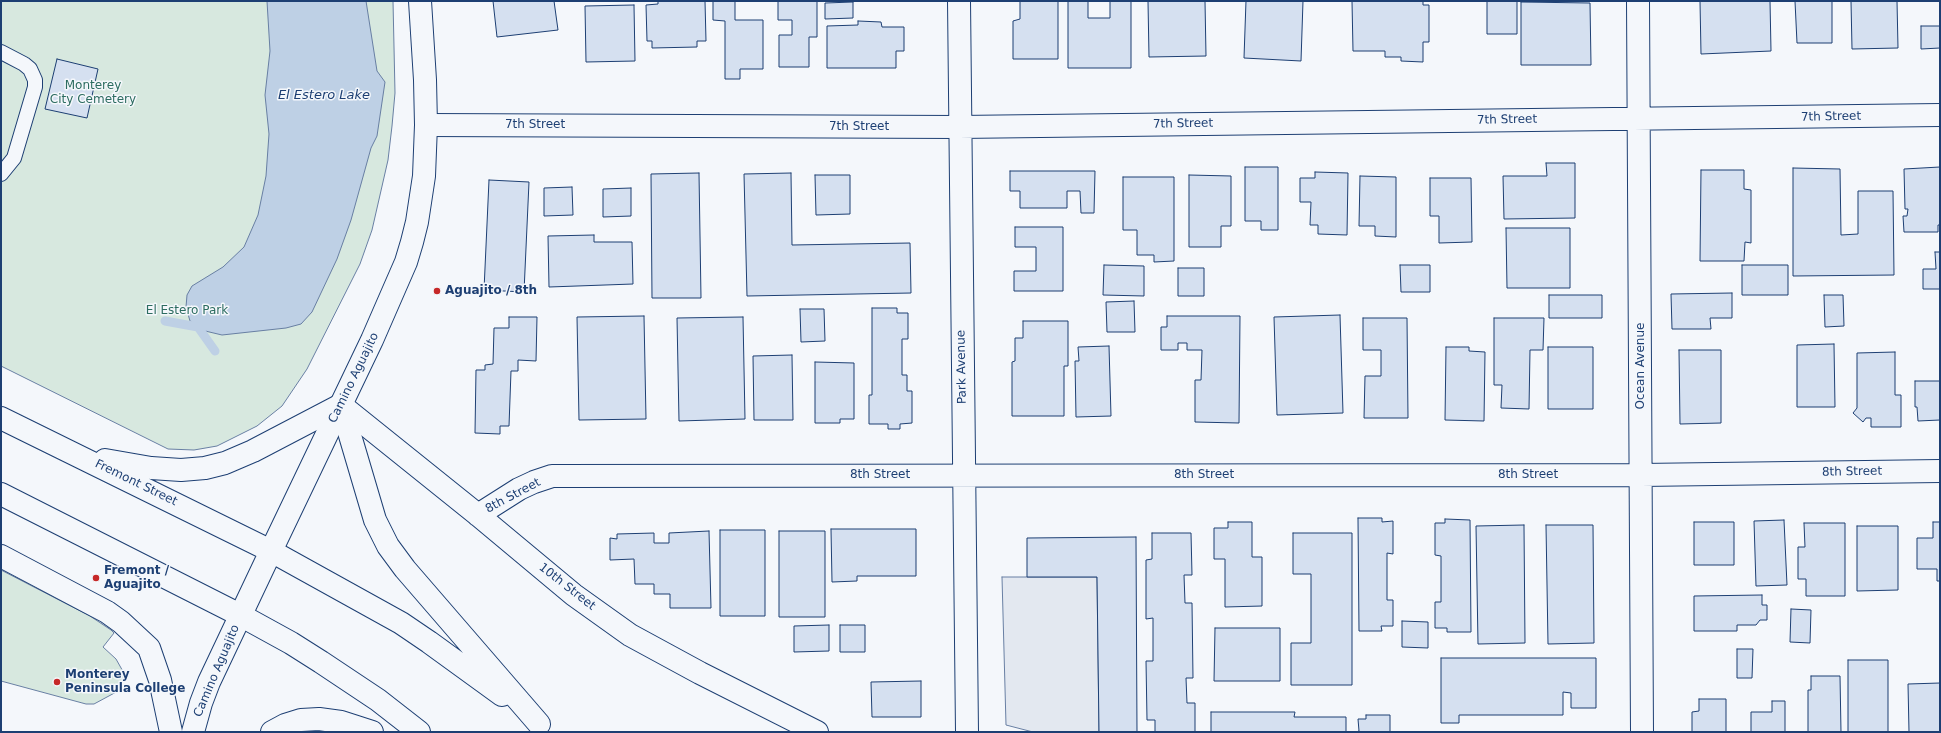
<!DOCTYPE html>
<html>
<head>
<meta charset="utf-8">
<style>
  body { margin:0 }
  #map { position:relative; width:1941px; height:733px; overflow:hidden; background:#f4f7fb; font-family:"DejaVu Sans",sans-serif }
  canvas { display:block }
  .frame { position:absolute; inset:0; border:2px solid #1d3f73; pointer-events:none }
</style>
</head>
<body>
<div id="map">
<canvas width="1941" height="733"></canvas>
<div class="frame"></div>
</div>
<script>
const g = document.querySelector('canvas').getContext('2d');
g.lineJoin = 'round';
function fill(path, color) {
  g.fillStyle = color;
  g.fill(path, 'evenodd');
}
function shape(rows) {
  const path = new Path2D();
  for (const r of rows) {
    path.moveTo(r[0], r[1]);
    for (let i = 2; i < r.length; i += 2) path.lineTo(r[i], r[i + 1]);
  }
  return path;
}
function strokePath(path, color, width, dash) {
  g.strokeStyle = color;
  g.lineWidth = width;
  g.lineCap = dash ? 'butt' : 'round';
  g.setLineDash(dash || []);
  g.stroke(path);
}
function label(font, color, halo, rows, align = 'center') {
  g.font = font + ' "DejaVu Sans",sans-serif';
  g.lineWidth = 3;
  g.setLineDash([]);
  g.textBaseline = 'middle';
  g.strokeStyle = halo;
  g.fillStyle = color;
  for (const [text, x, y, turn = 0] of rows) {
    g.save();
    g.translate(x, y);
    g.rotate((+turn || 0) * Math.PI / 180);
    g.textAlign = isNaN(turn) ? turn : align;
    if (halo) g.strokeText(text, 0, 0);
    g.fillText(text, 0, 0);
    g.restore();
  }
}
const green = shape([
  [1,1,393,1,395,93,392,126,388,160,372,230,360,264,307,369,282,406,257,426,217,446,194,450,168,449,1,366,1,1],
  [1,570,90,616,111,630,114,633,103,647,116,659,125,675,120,690,94,704,86,704,1,681,1,570]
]);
fill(green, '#d7e8df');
strokePath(green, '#687fa3', 1);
const parking = shape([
  [1002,577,1097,577,1099,732,1033,732,1006,725,1002,577]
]);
fill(parking, '#e3e8f0');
strokePath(parking, '#687fa3', 1);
const water = shape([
  [267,1,366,1,377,71,385,82,377,136,371,148,351,220,337,259,312,312,301,324,286,328,222,335,201,330,190,321,186,307,187,295,192,286,223,267,244,247,258,215,266,176,269,134,265,95,270,51,267,1]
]);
fill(water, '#bed0e5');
strokePath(water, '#687fa3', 1);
strokePath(shape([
  [165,321,198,327,215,351]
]), '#bed0e5', 9);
const building = shape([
  [493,1,554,1,558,30,497,37,493,1],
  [658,1,705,1,706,41,697,41,697,47,652,48,652,41,647,41,646,5,658,4,658,1],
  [713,1,735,1,735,20,763,20,763,69,740,69,740,79,725,79,725,21,713,20,713,1],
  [778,1,817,1,817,37,809,37,809,67,779,67,779,35,792,35,792,20,778,20,778,1],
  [1020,1,1058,1,1058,59,1013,59,1013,21,1020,19,1020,1],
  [1068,1,1088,1,1088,18,1110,18,1110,1,1131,1,1131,68,1068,68,1068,1],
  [1148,1,1205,1,1206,56,1149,57,1148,1],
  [1246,1,1303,1,1301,61,1244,58,1246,1],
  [1352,1,1423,1,1423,5,1429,5,1429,42,1423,42,1423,62,1401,61,1401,57,1385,57,1385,51,1353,51,1352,1],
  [1487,1,1517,1,1517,34,1487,34,1487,1],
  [1700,1,1770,1,1771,51,1701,54,1700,1],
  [1795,1,1832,1,1832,43,1797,43,1795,1],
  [1851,1,1897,1,1898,48,1852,49,1851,1],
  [853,2,853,18,825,19,825,3,853,2],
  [1521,2,1590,3,1591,65,1521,65,1521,2],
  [634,5,635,61,586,62,585,6,634,5],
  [858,21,881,22,882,27,904,27,904,51,896,51,896,68,827,68,827,26,858,25,858,21],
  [1921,26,1940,26,1940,48,1921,49,1921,26],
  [57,59,98,69,87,118,45,109,57,59],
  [1546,163,1575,163,1575,218,1504,219,1503,176,1547,176,1546,163],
  [1245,167,1278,167,1278,230,1261,230,1261,221,1245,221,1245,167],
  [1940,167,1940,225,1938,225,1938,232,1904,232,1903,216,1907,216,1908,209,1905,209,1904,169,1940,167],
  [1793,168,1840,169,1841,235,1858,234,1858,191,1893,191,1894,275,1793,276,1793,168],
  [1701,170,1744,170,1744,189,1751,190,1751,243,1745,242,1744,261,1700,261,1701,170],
  [1010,171,1095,171,1094,213,1081,213,1080,191,1067,191,1067,208,1020,208,1020,191,1010,191,1010,171],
  [1315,172,1348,173,1347,235,1318,234,1318,225,1310,225,1311,202,1300,202,1300,178,1315,178,1315,172],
  [699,173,701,298,652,298,651,174,699,173],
  [791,173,792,245,910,243,911,293,747,296,744,174,791,173],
  [815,175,850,175,850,214,816,215,815,175],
  [1189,175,1231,176,1231,226,1221,226,1221,247,1189,247,1189,175],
  [1360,176,1396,177,1396,237,1375,236,1375,226,1359,226,1360,176],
  [1123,177,1174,177,1174,261,1154,262,1154,255,1137,255,1137,230,1123,230,1123,177],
  [1430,178,1471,178,1472,242,1439,243,1439,216,1430,216,1430,178],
  [489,180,529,182,524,292,484,290,489,180],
  [572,187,573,215,544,216,544,188,572,187],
  [631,188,631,216,603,217,603,189,631,188],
  [1015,227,1063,227,1063,291,1014,291,1014,271,1036,271,1036,247,1015,247,1015,227],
  [1506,228,1570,228,1570,288,1507,288,1506,228],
  [594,235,594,242,632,242,633,284,549,287,548,236,594,235],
  [1935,252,1940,252,1940,289,1923,289,1923,269,1936,269,1935,252],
  [1104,265,1144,266,1144,296,1103,295,1104,265],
  [1400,265,1430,265,1430,292,1401,292,1400,265],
  [1742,265,1788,265,1788,295,1742,295,1742,265],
  [1178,268,1204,268,1204,296,1178,296,1178,268],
  [1732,293,1732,318,1710,318,1711,329,1672,329,1671,294,1732,293],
  [1549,295,1602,295,1602,318,1549,318,1549,295],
  [1824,295,1843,295,1844,326,1825,327,1824,295],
  [1134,301,1135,332,1107,332,1106,302,1134,301],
  [872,308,897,308,897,313,908,313,908,339,902,339,902,375,907,375,907,391,912,391,912,423,900,424,900,429,888,429,888,424,869,424,869,395,872,395,872,308],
  [800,309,824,309,825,341,801,342,800,309],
  [1340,315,1343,413,1277,415,1274,317,1340,315],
  [644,316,646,419,579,420,577,317,644,316],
  [1167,316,1240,316,1239,423,1195,422,1195,380,1201,380,1202,350,1187,350,1187,343,1178,343,1178,350,1161,350,1161,327,1167,327,1167,316],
  [509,317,537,317,536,361,518,360,518,371,511,371,509,426,500,426,500,434,475,433,476,370,485,370,485,365,493,364,494,328,509,328,509,317],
  [743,317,745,419,679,421,677,318,743,317],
  [1363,318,1407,318,1408,418,1364,418,1365,376,1381,376,1381,350,1363,350,1363,318],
  [1494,318,1544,318,1543,350,1530,350,1529,409,1501,408,1502,385,1494,385,1494,318],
  [1023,321,1068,321,1068,366,1064,366,1064,416,1012,416,1012,362,1015,361,1015,338,1023,338,1023,321],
  [1834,344,1835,407,1797,407,1797,345,1834,344],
  [1109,346,1111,416,1076,417,1075,361,1079,361,1078,347,1109,346],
  [1446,347,1469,347,1469,351,1485,352,1484,421,1445,420,1446,347],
  [1548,347,1593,347,1593,409,1548,409,1548,347],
  [1679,350,1721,350,1721,423,1680,424,1679,350],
  [1895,352,1895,395,1901,395,1901,427,1871,427,1871,418,1866,418,1863,422,1853,413,1857,408,1857,353,1895,352],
  [792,355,793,420,754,420,753,356,792,355],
  [815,362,854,363,854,419,840,419,840,423,815,423,815,362],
  [1915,381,1940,381,1940,420,1918,421,1917,407,1915,407,1915,381],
  [1358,518,1382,518,1382,522,1393,521,1393,554,1387,553,1387,600,1393,600,1393,626,1381,626,1382,631,1359,631,1358,518],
  [1445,519,1470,520,1471,632,1447,632,1447,628,1435,628,1435,602,1441,602,1441,556,1435,555,1435,523,1445,523,1445,519],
  [1784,520,1787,585,1756,586,1754,521,1784,520],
  [1228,522,1252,522,1252,557,1262,557,1262,606,1225,607,1225,559,1214,559,1214,528,1228,528,1228,522],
  [1694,522,1734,522,1734,565,1694,565,1694,522],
  [1933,522,1940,522,1940,581,1937,581,1937,569,1917,569,1917,538,1933,538,1933,522],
  [1804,523,1845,523,1845,596,1806,596,1806,579,1798,579,1798,547,1805,547,1804,523],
  [1524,525,1525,643,1478,644,1476,526,1524,525],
  [1546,525,1593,525,1594,643,1548,644,1546,525],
  [1857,526,1898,526,1898,590,1857,591,1857,526],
  [831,529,916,529,916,576,857,576,857,581,832,582,831,529],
  [720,530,765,530,765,616,720,616,720,530],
  [709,531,711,608,670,608,670,594,654,594,654,584,635,584,634,559,610,560,610,538,617,539,617,534,654,533,654,543,669,543,669,533,709,531],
  [779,531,825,531,825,617,779,617,779,531],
  [1152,533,1191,533,1192,575,1184,575,1185,603,1192,603,1193,678,1186,678,1187,703,1195,703,1195,732,1155,732,1155,720,1147,720,1146,661,1153,661,1153,618,1146,619,1146,560,1152,559,1152,533],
  [1293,533,1352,533,1352,685,1291,685,1291,643,1311,643,1311,574,1293,574,1293,533],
  [1136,537,1137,732,1099,732,1097,577,1027,577,1027,538,1136,537],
  [1762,595,1762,605,1767,605,1767,620,1760,620,1756,625,1737,625,1737,631,1694,631,1694,596,1762,595],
  [1791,609,1811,610,1810,643,1790,642,1791,609],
  [1402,621,1428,622,1428,648,1402,647,1402,621],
  [829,625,829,651,794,652,794,626,829,625],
  [840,625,865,625,865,652,840,652,840,625],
  [1215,628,1280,628,1280,681,1214,681,1215,628],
  [1737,649,1753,649,1752,678,1737,678,1737,649],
  [1441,658,1596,658,1596,708,1571,708,1571,693,1563,692,1563,715,1459,715,1459,723,1441,723,1441,658],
  [1848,660,1888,660,1888,732,1848,732,1848,660],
  [1811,676,1840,676,1841,732,1808,732,1808,690,1811,690,1811,676],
  [921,681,921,717,872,717,871,682,921,681],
  [1940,683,1940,732,1909,732,1908,684,1940,683],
  [1699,699,1726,699,1726,732,1692,732,1692,712,1699,711,1699,699],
  [1772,701,1785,701,1785,732,1751,732,1751,712,1772,712,1772,701],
  [1211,712,1295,712,1294,717,1346,717,1346,732,1211,732,1211,712],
  [1366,715,1390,715,1390,732,1356,732,1359,731,1358,719,1366,719,1366,715]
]);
fill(building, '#d5e0f0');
strokePath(building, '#1d3f73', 1);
const lane = shape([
  [1,52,24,64,30,69,35,80,35,87,14,158,1,174]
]);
const street = shape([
  [959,1,967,732],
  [1638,1,1642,732],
  [426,125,959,127,1940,115],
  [341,405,478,515,574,595,630,635,700,673,817,732],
  [478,515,519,489,534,482,552,476,1641,475,1940,471]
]);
const secondary = shape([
  [271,551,372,340,406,262,412,242,417,222,424,176,426,125,425,80,420,1]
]);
const primary = shape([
  [1,418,271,551,209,682,201,703,193,732],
  [105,460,151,468,181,470,205,468,225,463,253,451,341,405],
  [1,494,240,615],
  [1,556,107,612,121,622,149,648,160,680,171,732]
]);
const highway = shape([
  [341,405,375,520,388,546,405,569,539,724],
  [271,551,401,623,429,642,502,695],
  [240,615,291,643,321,662,378,700,419,732],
  [272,732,285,725,301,720,319,719,341,722,372,732]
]);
strokePath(lane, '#1d3f73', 16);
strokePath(street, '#1d3f73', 24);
strokePath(secondary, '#1d3f73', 24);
strokePath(primary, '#1d3f73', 24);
strokePath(highway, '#1d3f73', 24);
strokePath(lane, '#f4f7fb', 14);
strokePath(street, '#f4f7fb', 22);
strokePath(secondary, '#f4f7fb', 22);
strokePath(primary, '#f4f7fb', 22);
strokePath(highway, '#f4f7fb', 22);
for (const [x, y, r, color] of [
  [437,291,4,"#c62828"],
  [96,578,4,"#c62828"],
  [57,682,4,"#c62828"]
]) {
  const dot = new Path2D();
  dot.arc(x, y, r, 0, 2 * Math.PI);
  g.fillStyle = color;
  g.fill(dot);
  strokePath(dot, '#f4f7fb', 1.5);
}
label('12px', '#2c6c60', '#f4f7fb', [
  ["Monterey",93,86],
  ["City Cemetery",93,100],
  ["El Estero Park",187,311]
]);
label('12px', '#1d3f73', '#f4f7fb', [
  ["7th Street",1831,117,-1],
  ["7th Street",1507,120,-1],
  ["7th Street",1183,124,-1],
  ["7th Street",535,125],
  ["7th Street",859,127],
  ["Ocean Avenue",1641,366,-90],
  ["Park Avenue",962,367,-91],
  ["Camino Aguajito",354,378,-64],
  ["8th Street",1852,472,-1],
  ["8th Street",880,475],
  ["8th Street",1204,475],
  ["8th Street",1528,475],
  ["Fremont Street",136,483,26],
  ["8th Street",513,496,-28],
  ["10th Street",567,587,38],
  ["Camino Aguajito",217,671,-67]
]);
label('bold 12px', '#1d3f73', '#f4f7fb', [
  ["Aguajito / 8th",445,291],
  ["Fremont /",104,571],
  ["Aguajito",104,585],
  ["Monterey",65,675],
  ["Peninsula College",65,689]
], 'left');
label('italic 13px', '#1d3f73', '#f4f7fb', [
  ["El Estero Lake",324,96]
]);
</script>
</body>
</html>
